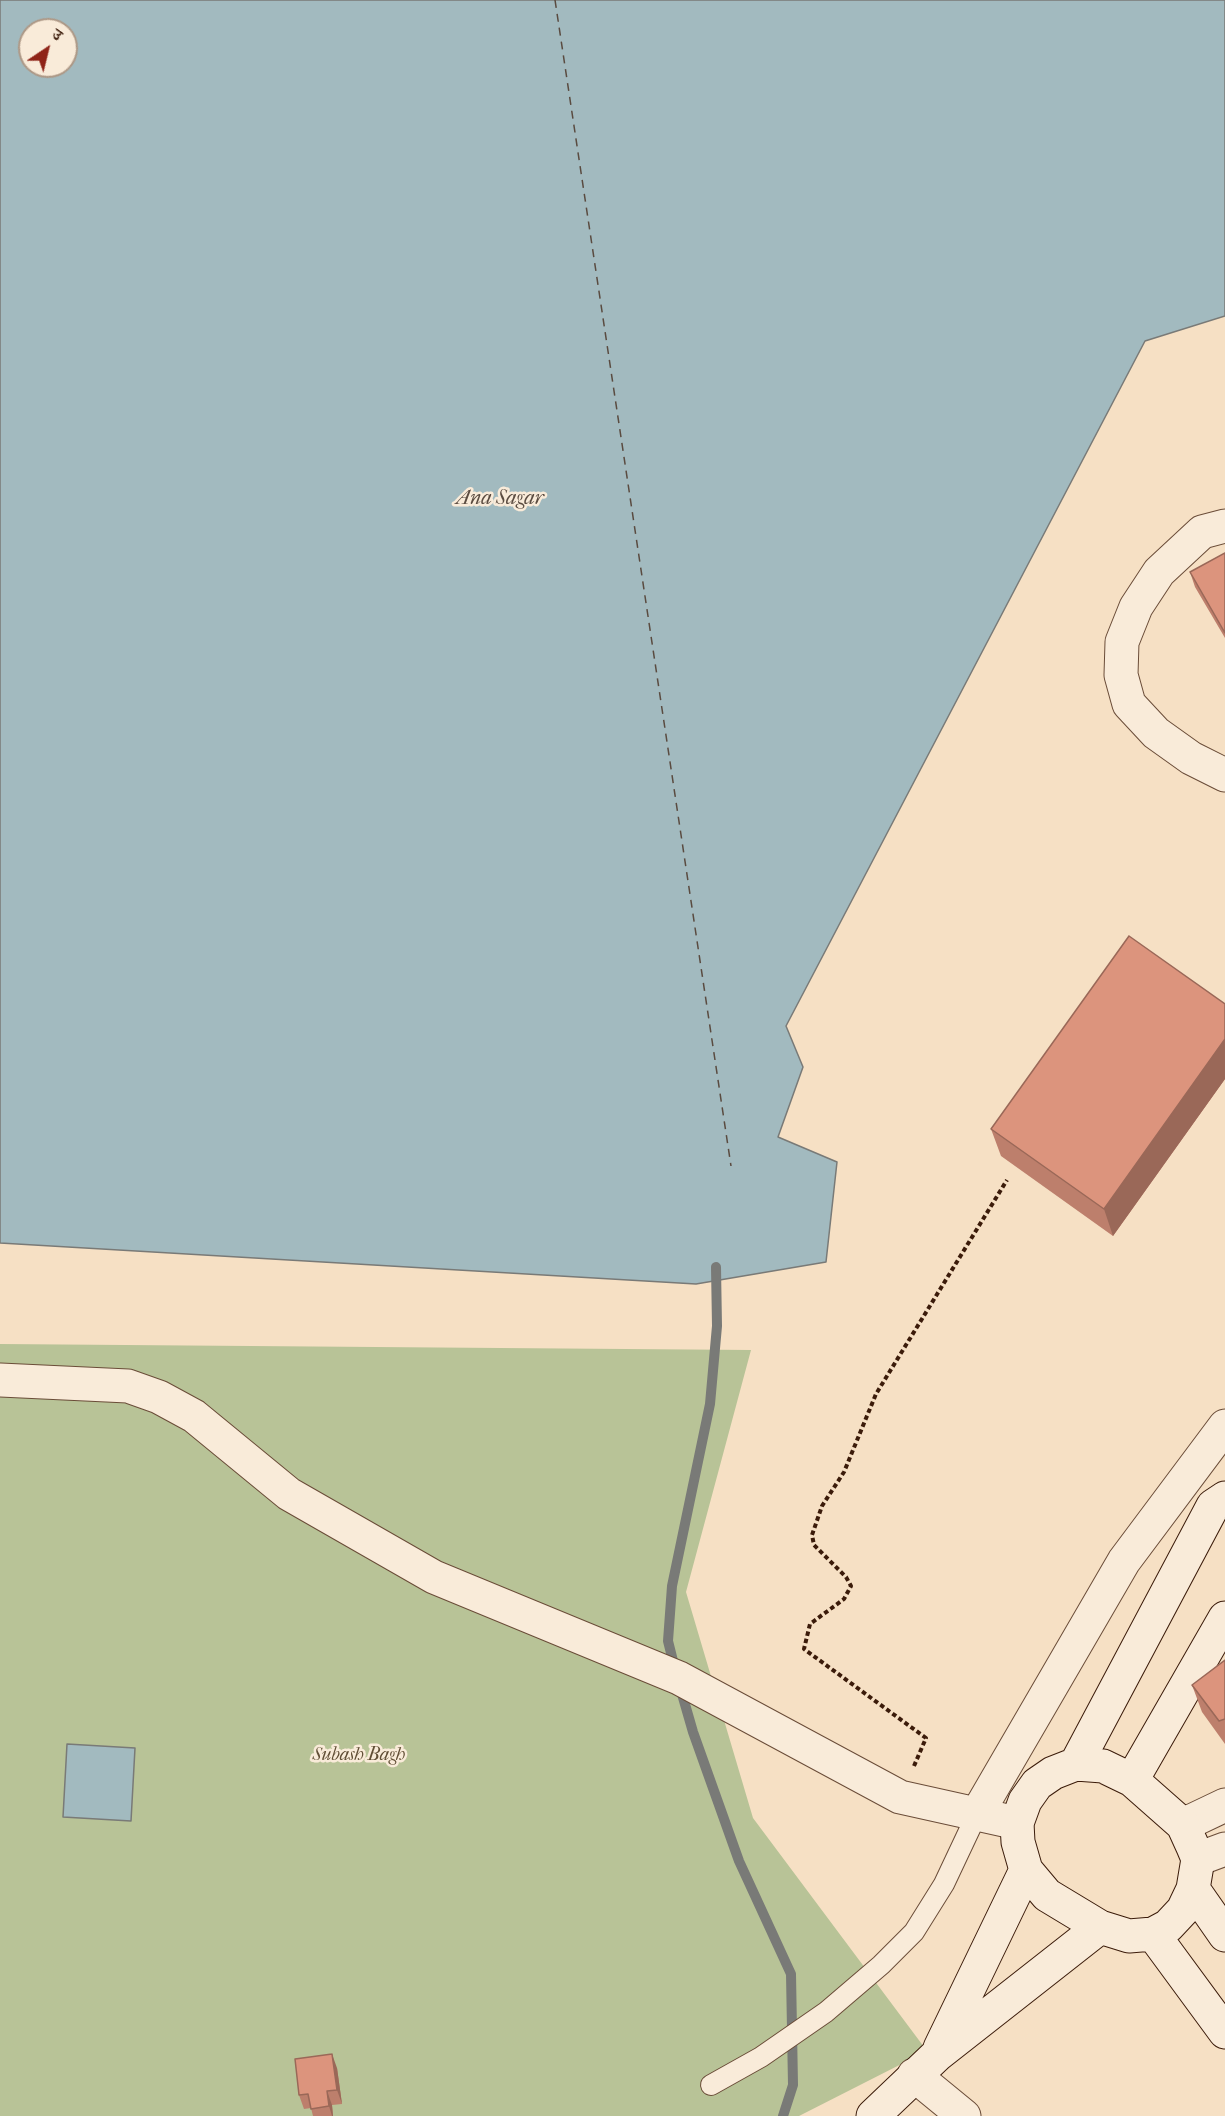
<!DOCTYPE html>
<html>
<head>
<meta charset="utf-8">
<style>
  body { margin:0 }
  #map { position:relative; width:1225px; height:2116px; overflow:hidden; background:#f6e0c4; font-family:"IM FELL French Canon","Noto Serif Devanagari",serif }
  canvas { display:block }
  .north { position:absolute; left:18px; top:18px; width:60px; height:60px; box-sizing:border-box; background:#f9ebd9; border:2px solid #ad9886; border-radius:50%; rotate:35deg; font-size:16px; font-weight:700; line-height:24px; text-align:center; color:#3b1b0a }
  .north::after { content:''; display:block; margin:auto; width:21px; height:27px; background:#8f2418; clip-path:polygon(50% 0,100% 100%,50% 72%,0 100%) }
</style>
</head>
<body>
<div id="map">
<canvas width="1225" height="2116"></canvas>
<div class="north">उ</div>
</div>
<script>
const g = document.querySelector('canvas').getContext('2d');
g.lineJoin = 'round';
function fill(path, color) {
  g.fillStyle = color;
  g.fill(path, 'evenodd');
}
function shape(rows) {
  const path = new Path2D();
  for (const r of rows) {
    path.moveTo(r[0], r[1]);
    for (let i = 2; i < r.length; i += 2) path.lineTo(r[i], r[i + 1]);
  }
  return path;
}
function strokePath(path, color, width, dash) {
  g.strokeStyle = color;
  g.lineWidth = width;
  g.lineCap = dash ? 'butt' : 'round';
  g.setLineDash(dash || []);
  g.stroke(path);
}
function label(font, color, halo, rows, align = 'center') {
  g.font = font + ' "IM FELL French Canon",serif';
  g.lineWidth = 5;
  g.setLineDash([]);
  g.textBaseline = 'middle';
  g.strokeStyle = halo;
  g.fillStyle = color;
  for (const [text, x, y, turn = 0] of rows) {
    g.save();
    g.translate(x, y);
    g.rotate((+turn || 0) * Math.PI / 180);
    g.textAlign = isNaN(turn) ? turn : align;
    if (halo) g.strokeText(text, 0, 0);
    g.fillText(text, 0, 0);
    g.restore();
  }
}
fill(shape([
  [0,1344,751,1350,686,1592,753,1818,927,2051,799,2116,0,2116]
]), '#b8c397');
const water = shape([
  [0,0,1225,0,1225,316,1145,341,786,1026,803,1067,778,1137,837,1162,826,1262,696,1284,0,1243,0,0],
  [30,30,66,30,66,66,30,66,30,30],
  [67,1744,135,1748,131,1821,63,1817,67,1744]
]);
fill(water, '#a2babf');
strokePath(water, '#797a77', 1.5);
strokePath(shape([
  [675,1669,668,1641,672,1586,710,1404,717,1326,716,1267],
  [680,1687,693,1732,739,1861,791,1974,793,2085,783,2116]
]), '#797a77', 10);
strokePath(shape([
  [555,0,731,1166]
]), '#5a4b40', 1.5, [8, 6]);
const lane = shape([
  [711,2085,761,2057,826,2012,881,1965,914,1932,944,1884,977,1814]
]);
const street = shape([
  [1225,526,1202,532,1159,572,1136,607,1122,642,1121,675,1129,704,1156,733,1191,758,1225,775],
  [0,1380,128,1386,159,1397,194,1416,289,1494,434,1577,679,1678,900,1797,1017,1823],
  [977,1814,1124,1561,1225,1426],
  [1183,1825,1225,1805],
  [1198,1859,1225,1849],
  [914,2075,964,2116]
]);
const secondary = shape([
  [1076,1764,1103,1766,1132,1780,1183,1825,1193,1847,1198,1859,1193,1889,1183,1910,1168,1926,1153,1934,1129,1936,1100,1927,1047,1895,1026,1870,1018,1842,1017,1823,1025,1801,1037,1784,1053,1773,1076,1764],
  [1076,1764,1213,1506,1225,1498],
  [1132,1780,1225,1618],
  [1193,1889,1225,1935],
  [1153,1934,1225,2032],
  [940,2048,1026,1870],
  [873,2116,937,2055,1100,1927]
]);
strokePath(lane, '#6a4c38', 22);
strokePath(street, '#6a4c38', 35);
strokePath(secondary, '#3b1b0a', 35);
strokePath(shape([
  [914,1766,926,1738,804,1649,810,1624,844,1599,851,1586,846,1577,814,1545,812,1535,822,1506,844,1472,876,1394,1007,1180]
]), '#3b1b0a', 4, [4.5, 3]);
strokePath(lane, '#f9ebd9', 20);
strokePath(street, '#f9ebd9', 33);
strokePath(secondary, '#f9ebd9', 33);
fill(shape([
  [1225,553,1225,638,1195,587,1190,572],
  [1225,1004,1225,1079,1113,1236,1001,1156,991,1129],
  [1225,1660,1225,1744,1202,1712,1192,1685],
  [337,2068,342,2104,332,2105,333,2116,313,2116,311,2108,304,2109,299,2095]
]), '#bd7f6c');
fill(shape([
  [1225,1039,1225,1079,1113,1236,1104,1209],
  [332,2054,337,2068,342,2104,337,2090],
  [327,2091,332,2105,333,2116,332,2116,329,2106]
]), '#9a6858');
const building = shape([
  [1225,553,1225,633,1190,572,1225,553],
  [1129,936,1225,1004,1225,1039,1104,1209,991,1129,1129,936],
  [1225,1660,1225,1719,1219,1721,1192,1685,1225,1660],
  [332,2054,337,2090,327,2091,329,2106,311,2109,308,2094,299,2095,295,2059,332,2054]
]);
fill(building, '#dc947d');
strokePath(building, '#9a6858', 1.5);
label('italic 18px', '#604d34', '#f9ebd9', [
  ["Subash Bagh",359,1756]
]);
label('italic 20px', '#5a4b40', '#f9ebd9', [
  ["Ana Sagar",500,499]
]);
</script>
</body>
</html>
